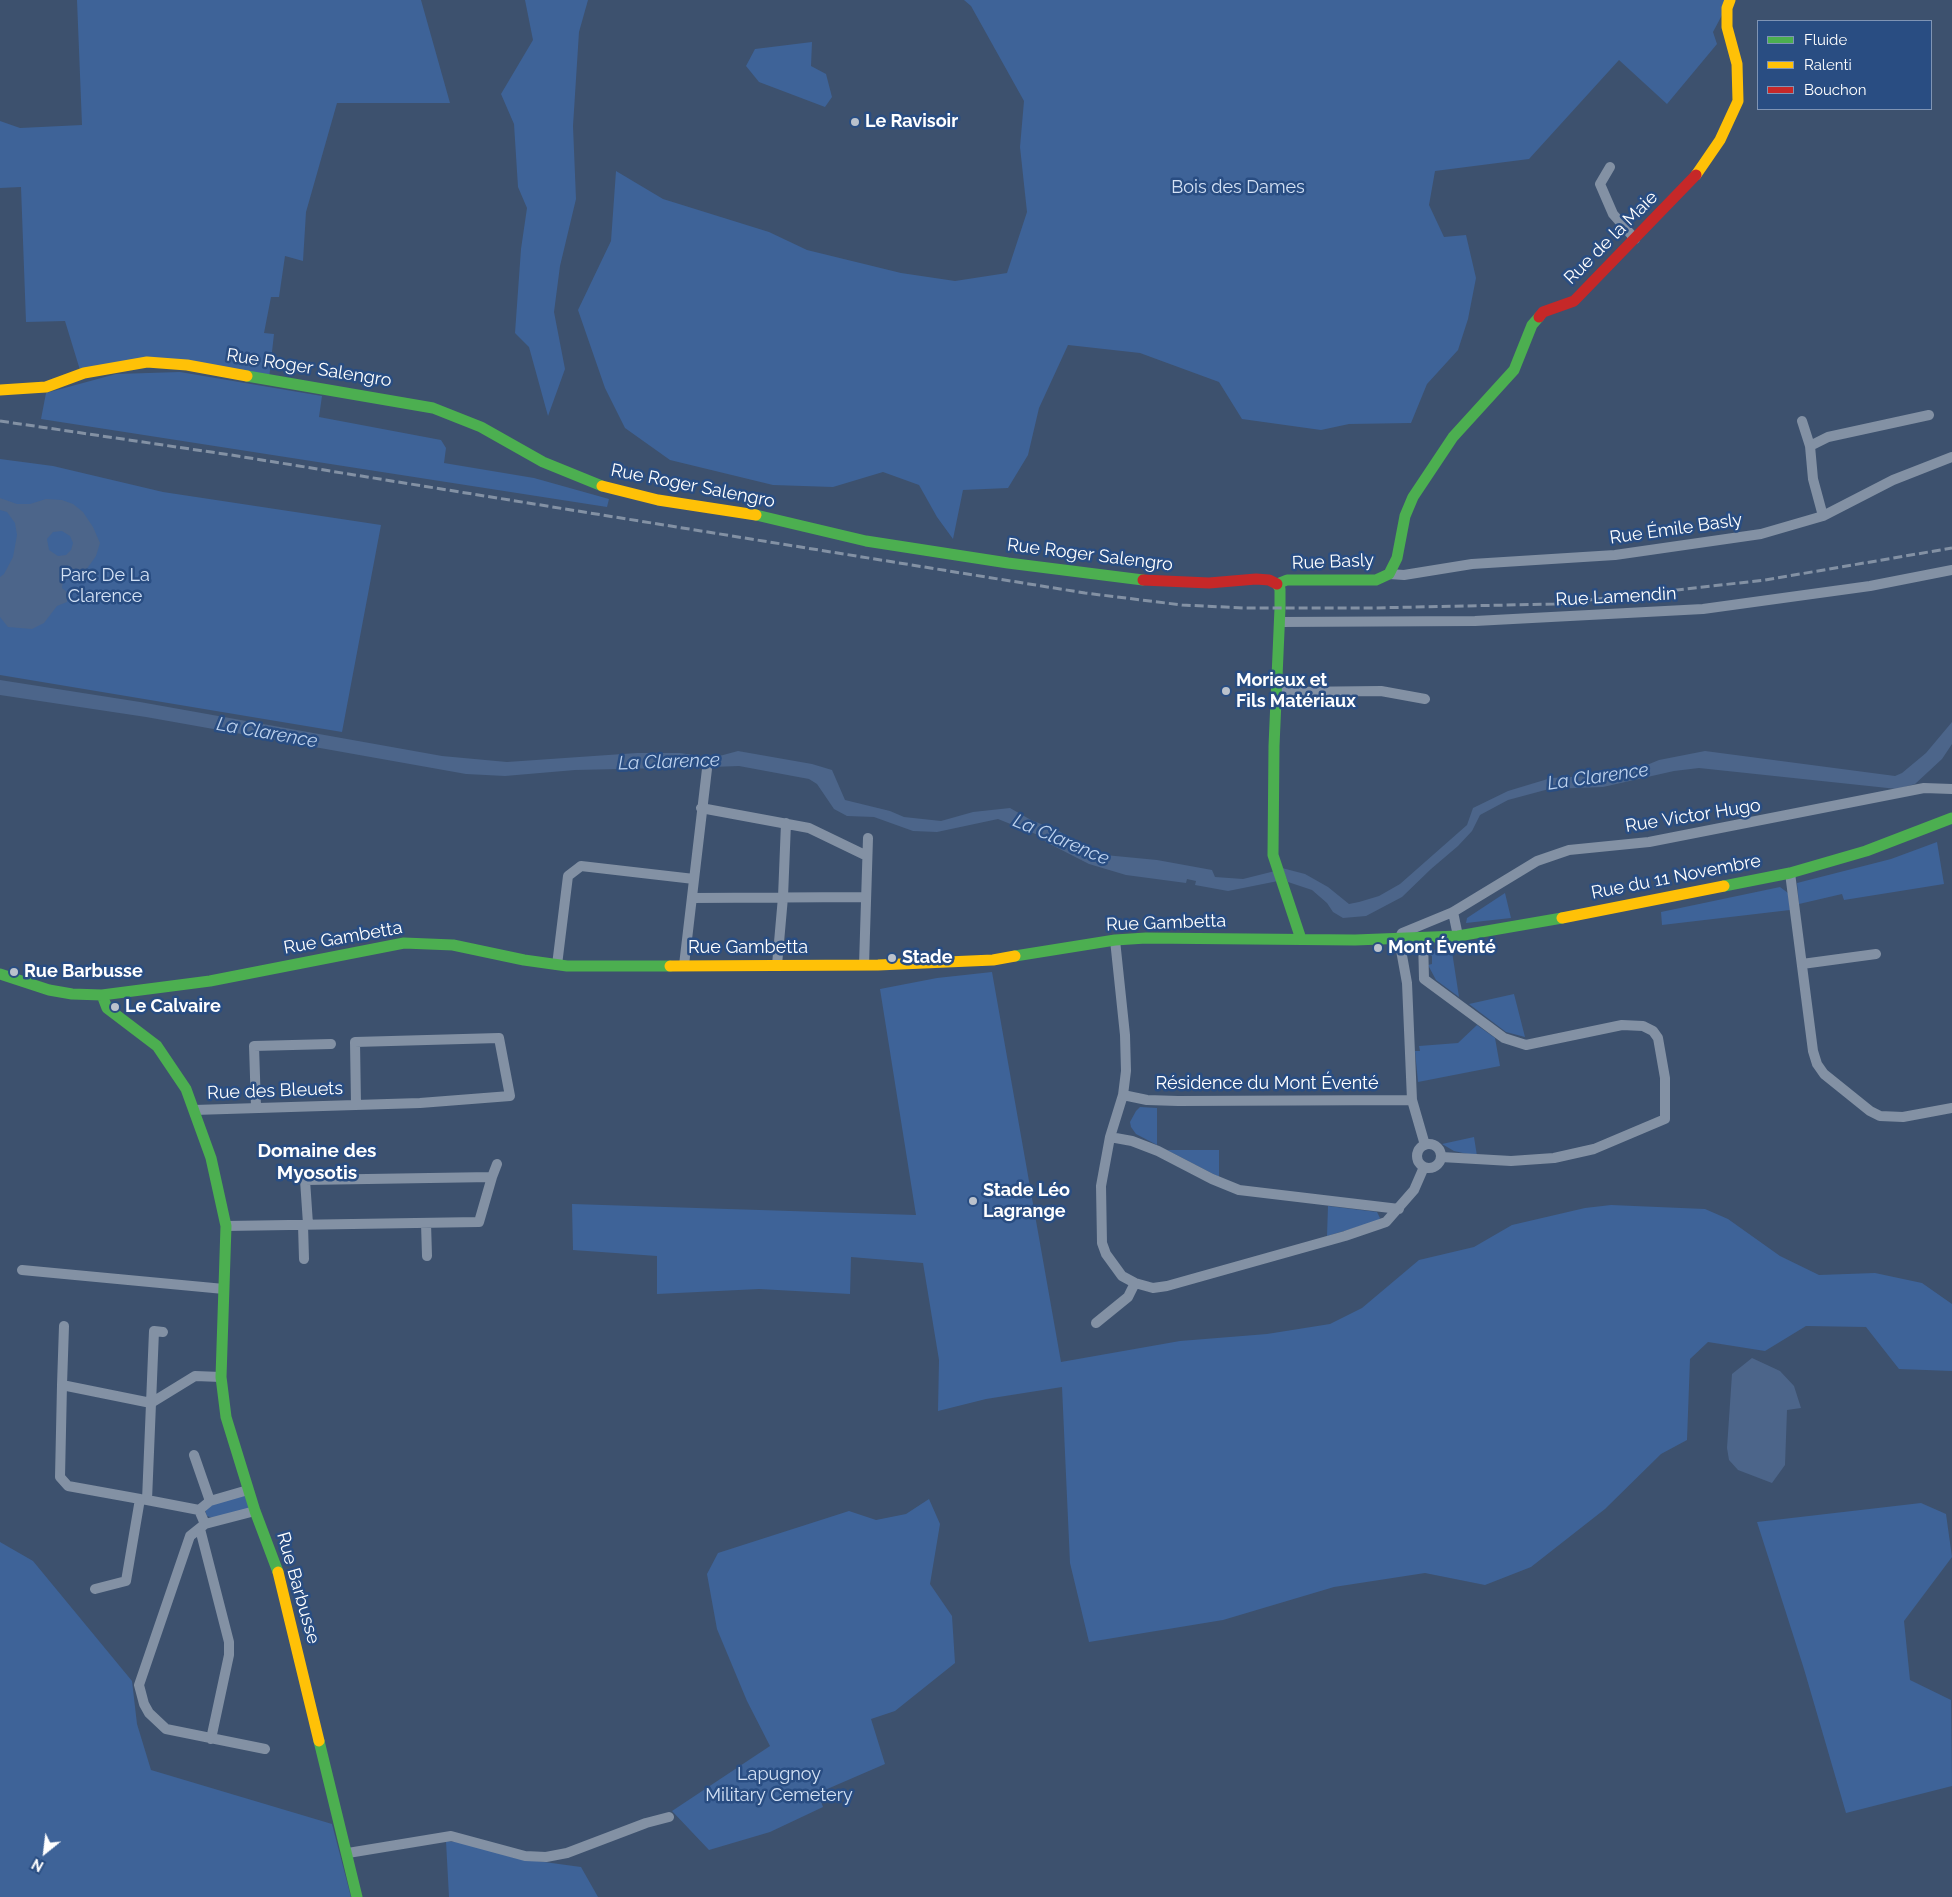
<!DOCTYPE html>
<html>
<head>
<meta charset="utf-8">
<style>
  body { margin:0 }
  #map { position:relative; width:1952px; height:1897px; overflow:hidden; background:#3d516e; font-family:Raleway,sans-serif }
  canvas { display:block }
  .legend { position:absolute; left:1757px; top:20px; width:175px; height:90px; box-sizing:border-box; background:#294d82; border:1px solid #7f94b4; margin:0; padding:6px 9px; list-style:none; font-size:15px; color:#fff }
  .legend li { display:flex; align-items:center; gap:10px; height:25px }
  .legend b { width:25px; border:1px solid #7f94b4 }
  .north { position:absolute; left:20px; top:1827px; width:50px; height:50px; -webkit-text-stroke:4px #294d82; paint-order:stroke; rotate:209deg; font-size:14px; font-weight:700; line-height:20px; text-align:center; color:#fff }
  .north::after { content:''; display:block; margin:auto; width:18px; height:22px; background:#fff; clip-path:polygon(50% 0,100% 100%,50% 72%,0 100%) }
</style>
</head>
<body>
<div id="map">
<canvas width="1952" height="1897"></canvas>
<ul class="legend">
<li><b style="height:6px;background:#4caf50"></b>Fluide</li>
<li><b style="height:6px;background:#ffc107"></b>Ralenti</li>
<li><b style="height:6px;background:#c62828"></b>Bouchon</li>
</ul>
<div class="north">N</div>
</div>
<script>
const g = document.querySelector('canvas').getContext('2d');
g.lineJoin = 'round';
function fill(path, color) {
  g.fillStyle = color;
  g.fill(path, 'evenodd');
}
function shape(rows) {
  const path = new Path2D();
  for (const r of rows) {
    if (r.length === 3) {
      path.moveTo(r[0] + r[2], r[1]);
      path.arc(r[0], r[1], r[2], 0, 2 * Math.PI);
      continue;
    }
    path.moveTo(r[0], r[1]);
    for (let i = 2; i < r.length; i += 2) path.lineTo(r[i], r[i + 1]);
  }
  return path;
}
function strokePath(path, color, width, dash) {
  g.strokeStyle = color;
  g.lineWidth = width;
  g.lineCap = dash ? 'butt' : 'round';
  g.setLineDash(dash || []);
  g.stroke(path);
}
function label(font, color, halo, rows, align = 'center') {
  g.font = font + ' Raleway,sans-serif';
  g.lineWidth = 5;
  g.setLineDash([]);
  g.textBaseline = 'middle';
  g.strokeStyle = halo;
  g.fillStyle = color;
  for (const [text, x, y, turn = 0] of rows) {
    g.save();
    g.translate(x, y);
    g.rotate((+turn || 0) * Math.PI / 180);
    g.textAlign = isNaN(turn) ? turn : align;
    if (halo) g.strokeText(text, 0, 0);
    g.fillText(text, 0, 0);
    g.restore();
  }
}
fill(shape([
  [77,0,421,0,450,103,337,103,306,212,303,261,285,256,279,297,271,297,264,333,274,334,269,379,187,365,80,370,65,321,26,322,21,187,0,188,0,121,20,128,82,125],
  [525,0,588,0,579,32,573,126,576,199,560,266,554,312,565,369,548,416,529,347,515,333,521,249,527,208,518,187,514,124,501,94,533,40],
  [964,0,1730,0,1713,32,1717,44,1667,104,1619,60,1529,159,1435,171,1429,205,1444,237,1466,235,1476,278,1468,319,1458,350,1427,384,1411,423,1349,424,1321,430,1242,419,1219,382,1140,353,1068,345,1039,408,1028,455,1008,488,963,490,953,539,937,517,919,485,883,472,833,487,773,485,670,460,625,428,605,388,578,310,611,241,616,171,663,199,769,232,807,250,901,273,955,281,1007,273,1027,212,1020,147,1024,101,971,6],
  [812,42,811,66,826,74,832,97,825,107,759,82,746,66,755,49],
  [180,372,322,396,319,417,441,440,446,448,444,463,534,478,609,499,607,507,41,419,46,393,116,374],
  [0,459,53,466,163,492,381,525,342,732,0,675],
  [1937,842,1944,884,1844,900,1842,894,1799,904,1797,883,1891,859],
  [1780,887,1788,893,1790,910,1662,925,1661,912],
  [1505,893,1511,918,1466,923,1467,918],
  [1451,945,1459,997,1436,980,1428,965,1432,964,1432,956,1430,955,1436,948],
  [992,972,1061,1362,1180,1341,1267,1334,1330,1324,1362,1308,1419,1260,1474,1247,1512,1225,1585,1208,1611,1205,1705,1209,1728,1219,1780,1256,1819,1275,1875,1273,1922,1283,1952,1304,1952,1371,1899,1369,1866,1327,1806,1326,1765,1351,1708,1342,1690,1359,1687,1440,1661,1454,1605,1509,1531,1567,1485,1585,1425,1573,1334,1587,1223,1620,1089,1642,1070,1563,1062,1387,986,1399,938,1411,939,1360,923,1263,851,1257,850,1294,759,1289,657,1294,657,1256,573,1250,572,1204,916,1215,880,989,937,978],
  [1514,994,1525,1037,1506,1032,1469,1004],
  [1477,1025,1495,1038,1500,1066,1418,1082,1415,1051,1420,1051,1419,1046,1458,1043],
  [1140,1107,1157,1108,1157,1145,1136,1134,1131,1127,1130,1122,1136,1111],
  [1474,1137,1477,1156,1454,1151,1442,1144],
  [1167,1150,1219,1150,1219,1177],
  [1328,1206,1377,1212,1380,1218,1378,1221,1327,1236],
  [246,1493,251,1508,213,1518,207,1516,205,1510,208,1505],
  [929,1499,940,1524,930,1584,952,1616,955,1663,895,1711,871,1719,885,1764,818,1793,823,1807,770,1832,709,1850,672,1811,770,1746,747,1701,717,1629,707,1574,718,1553,849,1511,876,1520,906,1514],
  [1921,1503,1946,1514,1952,1557,1904,1621,1910,1680,1951,1700,1952,1786,1846,1813,1804,1669,1757,1522],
  [0,1542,33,1561,132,1681,137,1724,151,1770,332,1824,351,1897,0,1897],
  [446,1841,465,1843,515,1858,581,1867,598,1897,449,1897]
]), '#3e6398');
fill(shape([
  [0,498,17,504,30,504,46,499,62,500,73,504,83,512,93,527,100,543,96,556,86,570,63,581,62,588,67,592,67,602,57,606,44,623,32,629,8,627,0,617,0,577,4,574,13,557,17,535,15,523,7,512,0,510],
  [62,531,70,536,73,543,71,550,66,555,58,556,49,550,47,539,53,532],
  [0,680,140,702,442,756,507,762,637,753,680,753,707,757,705,767,575,770,505,776,466,774,146,717,0,695],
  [1952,722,1952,744,1942,759,1915,784,1897,789,1699,768,1674,771,1603,787,1549,789,1508,800,1480,815,1472,831,1458,846,1431,869,1402,897,1366,916,1343,918,1333,912,1327,903,1312,890,1288,882,1282,868,1305,874,1328,887,1349,904,1359,902,1379,896,1400,884,1467,825,1473,808,1508,791,1551,778,1591,776,1637,769,1659,760,1705,751,1895,776,1902,773,1926,753],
  [738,751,812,764,832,770,845,800,890,811,904,817,941,821,973,812,1010,808,1031,820,1059,831,1082,846,1105,855,1157,860,1212,870,1215,877,1243,879,1275,871,1278,881,1228,891,1195,885,1196,881,1187,879,1186,883,1126,875,1089,864,1046,842,1038,835,998,819,937,832,913,831,874,817,847,816,834,809,817,784,809,779,739,766,711,767,712,758],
  [1752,1358,1780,1371,1794,1386,1801,1408,1787,1410,1785,1465,1772,1483,1738,1470,1729,1460,1727,1448,1732,1374]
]), '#4c658a');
strokePath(shape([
  [1610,167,1600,184,1613,214,1635,239],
  [1802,421,1810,446,1813,479,1823,516],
  [1810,446,1828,437,1929,415],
  [1389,574,1404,575,1472,564,1615,555,1761,534,1823,516,1893,480,1952,457],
  [1280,622,1475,621,1703,609,1870,586,1952,570],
  [1277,689,1289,692,1381,691,1425,699],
  [701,808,809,828,867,856],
  [1790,873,1813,1051,1817,1064,1824,1074,1870,1111,1880,1116,1903,1117,1952,1108],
  [692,898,866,897],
  [1453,912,1458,936],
  [1423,938,1424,979],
  [1115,940,1125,1035,1126,1071,1123,1095,1110,1137,1101,1186,1102,1243,1106,1254,1122,1276,1135,1283,1153,1288,1167,1286,1345,1236,1386,1222,1414,1190,1424,1167],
  [1802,964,1876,954],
  [557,965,568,876,581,866,694,879],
  [684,965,707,769],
  [777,965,783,897,786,823],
  [864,965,868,838],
  [1424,979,1504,1038,1526,1045,1622,1025,1643,1026,1653,1031,1658,1038,1665,1078,1665,1119,1594,1149,1554,1158,1511,1161,1441,1157],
  [1123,1095,1147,1100,1178,1101,1412,1100],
  [256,1107,254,1046,331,1044],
  [194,1110,420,1103,510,1096,499,1038,355,1042,356,1104],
  [1110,1137,1132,1141,1158,1151,1212,1179,1239,1190,1399,1209],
  [1429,1156,12],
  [1425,1145,1412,1100,1407,983,1399,939,1402,933,1453,912,1537,861,1569,850,1649,842,1924,788,1952,789],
  [492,1177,497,1164],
  [426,1223,427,1256],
  [303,1225,304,1259],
  [226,1226,479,1222,492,1177,305,1180,308,1224],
  [22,1270,224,1289],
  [1096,1323,1128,1297,1135,1283],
  [64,1326,62,1385,151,1403,195,1376,221,1377],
  [62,1385,60,1477,68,1486,140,1499,126,1581,95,1589],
  [194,1455,210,1501],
  [140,1499,147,1500,154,1331,163,1332],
  [147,1500,199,1510,205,1524],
  [199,1510,210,1501,248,1490],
  [255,1511,205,1524,190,1536,139,1685,144,1704,149,1713,166,1729,265,1749],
  [200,1529,229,1642,229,1655,211,1739],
  [348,1853,451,1836,525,1856,546,1857,567,1853,646,1823,669,1817]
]), '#8391a4', 10);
strokePath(shape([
  [247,376,433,408,481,427,543,462,602,486],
  [756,515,866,541,1008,563,1143,580],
  [1277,584,1287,580,1376,580,1389,574,1397,558,1405,516,1413,497,1453,437,1514,370,1532,325,1539,317],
  [1277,584,1280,589,1280,608,1274,746,1273,855,1301,939],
  [1724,886,1790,873,1866,851,1952,818],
  [1015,956,1115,940,1146,938,1355,940,1458,936,1562,918],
  [0,974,49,990,72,994,102,995,210,981,404,943,453,945,524,960,567,966,670,966],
  [102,995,107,1008,157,1046,186,1089,211,1158,226,1226,221,1377,226,1417,255,1511,278,1572],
  [319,1741,357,1897]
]), '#4caf50', 11);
strokePath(shape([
  [1696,175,1720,140,1738,101,1737,64,1727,27,1727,8,1730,0],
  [0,390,46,387,84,373,147,362,187,365,247,376],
  [602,486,658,500,756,515],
  [1562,918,1724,886],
  [670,966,878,965,993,960,1015,956],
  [278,1572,319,1741]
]), '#ffc107', 11);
strokePath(shape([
  [1539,317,1543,312,1574,301,1696,175],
  [1143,580,1209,583,1256,579,1269,580,1277,584]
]), '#c62828', 11);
strokePath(shape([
  [0,421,231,455,1085,593,1182,605,1244,608,1372,608,1554,604,1765,580,1952,548]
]), '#8391a4', 3, [9, 4]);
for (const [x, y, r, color] of [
  [855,122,5,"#bbc2cc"],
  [1226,691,5,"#bbc2cc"],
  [1378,948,5,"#bbc2cc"],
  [892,958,5,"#bbc2cc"],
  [14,972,5,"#bbc2cc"],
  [115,1007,5,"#bbc2cc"],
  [973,1201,5,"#bbc2cc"]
]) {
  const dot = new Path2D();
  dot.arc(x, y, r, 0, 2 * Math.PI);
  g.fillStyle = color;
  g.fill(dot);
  strokePath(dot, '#294d82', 2);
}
label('bold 18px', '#fff', '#294d82', [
  ["Le Ravisoir",865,122],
  ["Morieux et",1236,681],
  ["Fils Matériaux",1236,702],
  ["Mont Éventé",1388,948],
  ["Stade",902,958],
  ["Rue Barbusse",24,972],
  ["Le Calvaire",125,1007],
  ["Stade Léo",983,1191],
  ["Lagrange",983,1212]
], 'left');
label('18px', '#d4e2f5', '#294d82', [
  ["Bois des Dames",1238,188],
  ["Parc De La",105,576],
  ["Clarence",105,597],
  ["Lapugnoy",779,1775],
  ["Military Cemetery",779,1796]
]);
label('18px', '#fff', '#294d82', [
  ["Rue de la Maie",1611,238,-45],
  ["Rue Roger Salengro",309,368,9],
  ["Rue Roger Salengro",693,486,11],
  ["Rue Émile Basly",1676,529,-8],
  ["Rue Roger Salengro",1090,555,7],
  ["Rue Basly",1333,562,-2],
  ["Rue Lamendin",1616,597,-3],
  ["Rue Victor Hugo",1693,816,-9],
  ["Rue du 11 Novembre",1676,877,-11],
  ["Rue Gambetta",1166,923,-2],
  ["Rue Gambetta",343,938,-10],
  ["Rue Gambetta",748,948],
  ["Résidence du Mont Éventé",1267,1084],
  ["Rue des Bleuets",275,1091,-2],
  ["Rue Barbusse",298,1588,74]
]);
label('italic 19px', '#bdd2ee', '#294d82', [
  ["La Clarence",267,733,10],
  ["La Clarence",669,762,-2],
  ["La Clarence",1598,777,-8],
  ["La Clarence",1061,840,23]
]);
label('bold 19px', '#fff', '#294d82', [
  ["Domaine des",317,1151],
  ["Myosotis",317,1173]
]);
</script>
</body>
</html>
